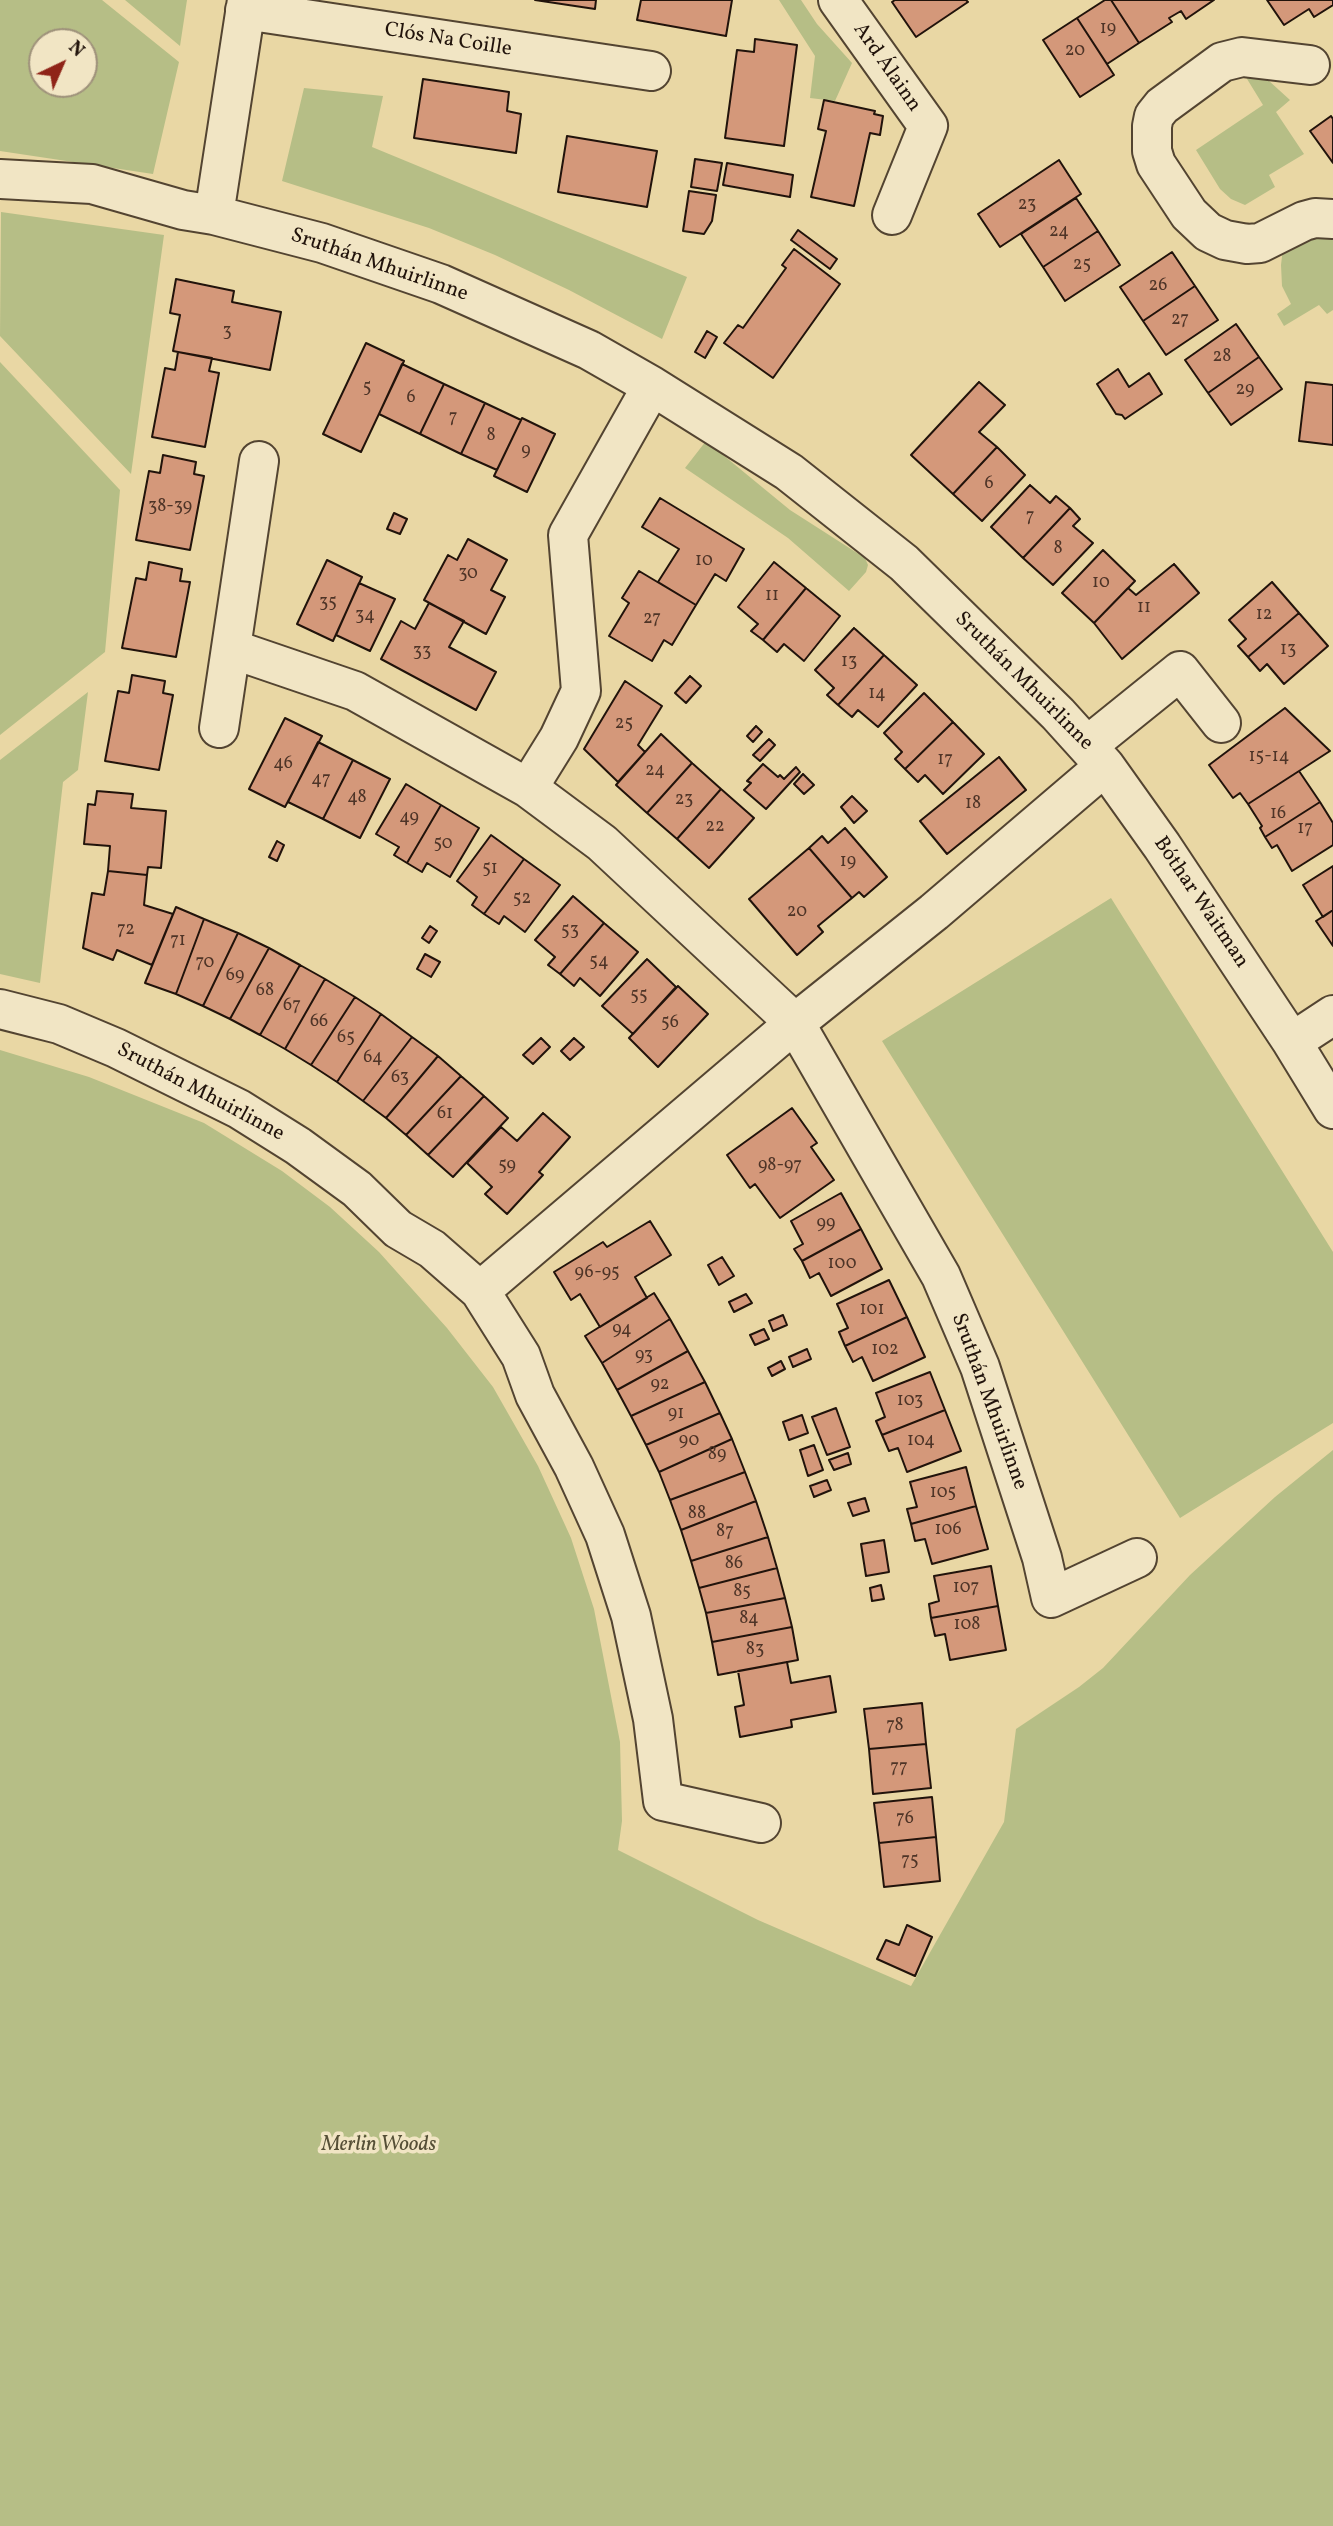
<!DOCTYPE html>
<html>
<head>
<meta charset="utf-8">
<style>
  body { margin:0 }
  #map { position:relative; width:1333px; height:2526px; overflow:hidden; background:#e9d7a4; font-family:Vollkorn,serif }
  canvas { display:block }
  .north { position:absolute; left:28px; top:28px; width:70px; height:70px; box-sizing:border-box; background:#f1e5c4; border:2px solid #9e917a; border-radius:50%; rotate:44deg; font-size:19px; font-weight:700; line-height:28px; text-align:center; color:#21130b }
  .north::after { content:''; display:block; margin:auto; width:24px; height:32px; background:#8f2418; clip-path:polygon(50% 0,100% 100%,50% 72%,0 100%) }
</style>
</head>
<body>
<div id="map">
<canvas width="1333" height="2526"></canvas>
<div class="north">N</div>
</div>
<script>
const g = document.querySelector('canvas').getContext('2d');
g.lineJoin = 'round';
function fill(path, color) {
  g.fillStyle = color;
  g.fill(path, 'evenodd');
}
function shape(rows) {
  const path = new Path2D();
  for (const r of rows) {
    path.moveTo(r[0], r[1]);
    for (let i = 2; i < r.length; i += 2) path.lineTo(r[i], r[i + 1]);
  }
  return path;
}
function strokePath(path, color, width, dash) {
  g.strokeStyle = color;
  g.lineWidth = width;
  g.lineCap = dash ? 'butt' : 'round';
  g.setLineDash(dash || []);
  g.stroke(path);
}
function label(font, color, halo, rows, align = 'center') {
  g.font = font + ' Vollkorn,serif';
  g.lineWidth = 7;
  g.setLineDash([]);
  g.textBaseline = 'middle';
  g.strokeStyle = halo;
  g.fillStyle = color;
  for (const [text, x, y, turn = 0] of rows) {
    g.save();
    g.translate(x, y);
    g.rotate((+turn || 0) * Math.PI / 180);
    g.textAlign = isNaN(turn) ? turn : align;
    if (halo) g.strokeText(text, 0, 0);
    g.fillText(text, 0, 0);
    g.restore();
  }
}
fill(shape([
  [0,0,102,0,179,62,153,174,0,151],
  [42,42,84,42,84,84,42,84],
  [125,0,187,0,180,46],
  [779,0,801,0,817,24,852,63,835,101,810,98,815,56],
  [1244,74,1268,80,1290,100,1276,112,1304,154,1269,175,1275,187,1245,205,1231,199,1220,189,1196,150,1263,105],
  [304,88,383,96,372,147,687,277,662,339,569,290,495,255,429,228,282,181],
  [1,212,164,235,131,474,0,336],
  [1333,236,1333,310,1327,314,1319,305,1284,326,1277,314,1291,304,1282,286,1281,265,1283,248,1302,237],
  [0,362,120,490,105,652,0,735],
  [706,441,790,510,865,558,868,565,866,572,849,591,788,538,685,468],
  [88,692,78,770,63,782,40,983,0,974,0,760],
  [1111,898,1333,1252,1333,1423,1180,1518,882,1041],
  [0,1050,89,1077,204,1123,282,1171,330,1207,379,1252,447,1328,493,1387,538,1466,571,1538,594,1609,620,1742,622,1821,618,1850,758,1920,911,1986,1004,1822,1016,1729,1079,1687,1103,1668,1190,1575,1275,1497,1333,1450,1333,2526,0,2526]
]), '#b6be86');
const building = shape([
  [535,0,596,0,595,9,535,0],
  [641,0,732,0,726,36,637,20,641,0],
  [895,0,966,0,968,2,916,37,892,2,895,0],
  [1105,0,1111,0,1139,43,1107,64,1077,18,1105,0],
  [1111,0,1214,0,1186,19,1181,11,1169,18,1172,22,1139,43,1111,0],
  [1267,0,1333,0,1333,5,1314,17,1309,9,1284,25,1267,0],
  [1077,18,1114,75,1080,97,1043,40,1077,18],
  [755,39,797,45,784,146,725,138,737,50,754,52,755,39],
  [423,79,509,92,507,111,521,114,516,153,414,138,423,79],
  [824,100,875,111,874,114,883,116,880,135,870,133,854,206,811,197,826,131,818,129,824,100],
  [1331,116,1333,119,1333,163,1310,131,1331,116],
  [567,136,657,151,647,207,558,192,567,136],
  [695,159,722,163,717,191,691,187,695,159],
  [1059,160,1081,194,1000,247,978,214,1059,160],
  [727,163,793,175,790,197,723,185,727,163],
  [689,191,716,195,712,221,704,234,683,231,689,191],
  [1076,198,1098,231,1043,267,1021,234,1076,198],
  [798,230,837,259,830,269,791,240,798,230],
  [1098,231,1120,265,1065,301,1043,267,1098,231],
  [794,249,840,284,773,378,724,343,738,325,743,328,786,268,782,265,794,249],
  [1172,252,1195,286,1143,321,1120,287,1172,252],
  [176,279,234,291,232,302,281,312,270,370,173,351,180,315,170,313,176,279],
  [1195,286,1218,320,1166,355,1143,321,1195,286],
  [1236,324,1259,357,1208,393,1185,360,1236,324],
  [707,331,717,337,705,358,695,352,707,331],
  [366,343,404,361,361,452,323,434,366,343],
  [178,352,212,358,209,371,219,373,205,447,152,437,165,368,175,370,178,352],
  [1259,357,1282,389,1231,425,1208,393,1259,357],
  [402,364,444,384,420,434,379,414,402,364],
  [1118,369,1129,387,1149,373,1162,394,1125,419,1122,415,1116,414,1097,384,1118,369],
  [979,382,1005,405,979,432,997,447,953,494,911,455,979,382],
  [1306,382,1333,385,1333,445,1299,441,1306,382],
  [444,384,485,403,461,454,420,434,444,384],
  [485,403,521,420,497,470,461,454,485,403],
  [522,418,555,434,527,492,494,476,522,418],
  [997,447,1025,475,982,521,953,494,997,447],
  [163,455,196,462,194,474,204,476,190,550,136,540,149,471,160,473,163,455],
  [1030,485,1050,503,1056,496,1070,508,1023,558,991,527,1030,485],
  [660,498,744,549,726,581,715,574,696,605,658,582,679,549,642,527,660,498],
  [1070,508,1080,519,1073,526,1093,543,1053,585,1023,558,1070,508],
  [394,513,407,519,400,534,387,529,394,513],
  [468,539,507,560,491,590,505,597,486,634,424,600,448,555,457,560,468,539],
  [1103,550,1135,581,1094,623,1062,593,1103,550],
  [327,560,362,577,333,641,297,624,327,560],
  [149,562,182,569,180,581,190,582,176,657,122,648,136,578,146,580,149,562],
  [774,562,806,588,763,640,751,631,758,624,738,607,774,562],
  [1174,564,1199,593,1122,659,1094,623,1128,588,1136,595,1174,564],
  [639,571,696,605,672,645,664,640,652,661,609,636,629,603,622,598,639,571],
  [1272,582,1299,613,1248,657,1238,646,1246,639,1229,620,1272,582],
  [359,583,395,599,370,651,336,635,359,583],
  [806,588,840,616,804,661,784,644,777,652,763,640,806,588],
  [429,603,464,621,449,647,496,672,476,710,381,659,401,621,415,629,429,603],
  [1299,613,1328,646,1284,684,1267,664,1260,671,1248,657,1299,613],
  [854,628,884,655,838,705,827,695,834,688,815,670,854,628],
  [884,655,917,685,878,727,858,710,852,717,838,705,884,655],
  [132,675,165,681,163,693,173,695,159,770,105,761,118,691,129,693,132,675],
  [690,676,701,686,686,703,675,693,690,676],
  [625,681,662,706,638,745,645,752,618,782,584,749,625,681],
  [924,693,953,722,905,769,895,759,902,752,884,733,924,693],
  [1285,708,1330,751,1248,804,1240,793,1233,798,1209,765,1285,708],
  [285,718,322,736,285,807,249,789,285,718],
  [953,722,984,754,943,794,925,775,918,782,905,769,953,722],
  [756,726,762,732,753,742,747,736,756,726],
  [661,734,692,763,647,813,616,785,661,734],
  [769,739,775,745,760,761,753,755,769,739],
  [318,742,353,760,323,819,288,802,318,742],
  [999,757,1026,790,947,854,920,821,999,757],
  [353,760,390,779,360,838,323,819,353,760],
  [692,763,721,789,677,839,647,813,692,763],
  [763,764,778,777,780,775,784,779,796,767,800,772,766,809,744,790,751,783,747,781,763,764],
  [1299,771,1320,802,1265,837,1260,828,1262,826,1248,804,1299,771],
  [803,774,814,785,804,794,794,784,803,774],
  [406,784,441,805,407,863,394,855,399,847,376,834,406,784],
  [721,789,754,818,709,868,677,839,721,789],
  [97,791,133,794,131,808,166,811,161,868,148,867,147,875,108,871,110,846,84,844,88,804,95,805,97,791],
  [852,796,867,811,854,823,841,807,852,796],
  [1320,802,1333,823,1333,845,1292,871,1277,845,1272,848,1265,837,1320,802],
  [441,805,479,828,450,877,427,863,422,872,407,863,441,805],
  [845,828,887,877,864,897,859,892,852,898,809,848,822,836,828,843,845,828],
  [491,835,524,859,484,914,472,905,477,897,457,881,491,835],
  [277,841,284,845,277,861,269,857,277,841],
  [809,848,852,898,818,926,823,932,797,955,749,899,809,848],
  [524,859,560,885,525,932,504,916,499,924,484,914,524,859],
  [1333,866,1333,910,1323,917,1303,885,1333,866],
  [108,871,147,875,144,905,173,914,152,965,117,950,113,960,83,948,92,893,104,895,108,871],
  [573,896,604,923,560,974,548,965,555,957,535,940,573,896],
  [176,907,204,919,176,994,145,983,176,907],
  [1333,910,1333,946,1316,921,1333,910],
  [204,919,238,933,203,1006,176,994,204,919],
  [604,923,638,952,600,996,580,978,574,986,560,974,604,923],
  [430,926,437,931,429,943,422,938,430,926],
  [238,933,269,948,230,1019,203,1006,238,933],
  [269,948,300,965,260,1035,230,1019,269,948],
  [425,954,440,962,431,977,417,969,425,954],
  [647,959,676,987,633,1034,602,1006,647,959],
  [300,965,325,979,285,1049,260,1035,300,965],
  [325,979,355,997,311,1065,285,1049,325,979],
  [678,986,708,1014,658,1067,629,1038,678,986],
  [355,997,381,1014,337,1082,311,1065,355,997],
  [381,1014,412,1037,363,1101,337,1082,381,1014],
  [412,1037,438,1056,386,1118,363,1101,412,1037],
  [541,1038,550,1047,533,1064,523,1055,541,1038],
  [574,1038,584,1047,570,1060,561,1051,574,1038],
  [438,1056,461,1076,406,1135,386,1118,438,1056],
  [461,1076,484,1096,428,1155,406,1135,461,1076],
  [484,1096,508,1118,453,1177,428,1155,484,1096],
  [792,1108,817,1143,811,1147,834,1180,780,1218,755,1184,750,1188,727,1155,792,1108],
  [543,1113,570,1137,539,1172,543,1175,507,1214,485,1194,492,1187,467,1163,501,1127,517,1141,543,1113],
  [841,1193,861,1229,802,1261,794,1249,803,1244,791,1221,841,1193],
  [650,1221,671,1255,635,1277,647,1298,600,1327,580,1294,571,1300,554,1272,603,1242,607,1247,650,1221],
  [861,1229,882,1269,831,1296,819,1273,810,1278,802,1261,861,1229],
  [722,1257,734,1276,719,1285,708,1265,722,1257],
  [889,1280,907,1317,845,1346,839,1332,848,1328,837,1304,889,1280],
  [654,1293,670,1319,602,1363,585,1336,654,1293],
  [746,1294,752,1303,734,1312,729,1302,746,1294],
  [783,1315,787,1325,773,1331,769,1321,783,1315],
  [907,1317,925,1357,873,1381,862,1357,853,1362,845,1346,907,1317],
  [670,1319,688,1351,617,1390,602,1363,670,1319],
  [764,1329,769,1339,755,1345,750,1335,764,1329],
  [807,1349,811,1359,793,1367,789,1357,807,1349],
  [688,1351,705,1382,631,1416,617,1390,688,1351],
  [781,1361,785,1369,772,1376,768,1368,781,1361],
  [930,1372,945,1410,882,1435,876,1421,885,1417,876,1393,930,1372],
  [705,1382,720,1413,646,1445,631,1416,705,1382],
  [836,1408,850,1447,827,1455,812,1417,836,1408],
  [945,1410,961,1451,907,1472,898,1448,889,1451,882,1435,945,1410],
  [720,1413,732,1439,659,1472,646,1445,720,1413],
  [802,1415,808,1433,789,1440,783,1422,802,1415],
  [732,1439,745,1472,670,1500,659,1472,732,1439],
  [814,1445,823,1470,808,1476,800,1450,814,1445],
  [848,1453,851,1464,834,1470,829,1460,848,1453],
  [966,1467,976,1506,911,1524,907,1509,917,1507,910,1482,966,1467],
  [745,1472,756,1501,681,1530,670,1500,745,1472],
  [827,1480,831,1490,814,1497,810,1486,827,1480],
  [865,1498,869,1511,853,1516,848,1503,865,1498],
  [756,1501,768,1537,691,1561,681,1530,756,1501],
  [976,1506,988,1549,932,1564,925,1539,915,1541,911,1524,976,1506],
  [768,1537,777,1568,699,1588,691,1561,768,1537],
  [884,1540,889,1572,866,1576,861,1544,884,1540],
  [991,1566,998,1606,931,1618,929,1604,939,1601,934,1576,991,1566],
  [777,1568,785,1598,706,1613,699,1588,777,1568],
  [881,1585,884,1599,872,1601,870,1588,881,1585],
  [785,1598,792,1627,712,1642,706,1613,785,1598],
  [998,1606,1006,1650,950,1660,945,1634,935,1636,931,1618,998,1606],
  [792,1627,798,1660,718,1675,712,1642,792,1627],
  [787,1662,791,1683,830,1676,836,1712,791,1720,792,1727,740,1737,735,1707,744,1705,738,1671,787,1662],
  [922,1703,926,1744,869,1749,864,1709,922,1703],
  [926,1744,931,1788,873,1794,869,1749,926,1744],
  [932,1797,936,1837,879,1843,874,1803,932,1797],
  [936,1837,940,1881,884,1887,879,1843,936,1837],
  [907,1925,932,1937,915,1976,877,1959,886,1940,899,1945,907,1925]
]);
fill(building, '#d4987a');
strokePath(building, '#21130b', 2);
const minor = shape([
  [838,0,928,126,892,215],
  [245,10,651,71],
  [1310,65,1242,57,1222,62,1162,106,1154,116,1152,126,1152,151,1156,164,1189,214,1208,232,1225,240,1247,244,1260,243,1304,221,1315,218,1333,219],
  [0,179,92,184,183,210,214,215,322,243,441,284,589,350,652,386,789,472,904,563,1058,714,1105,766,934,912,795,1023,480,1291],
  [214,215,247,0],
  [232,649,355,691,528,788,602,843,795,1023,941,1276,980,1367,1042,1558,1051,1598,1137,1558],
  [219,728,259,461],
  [1087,746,1180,671,1221,723],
  [1105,766,1162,846,1292,1042,1333,1109],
  [528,788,559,738,581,691,568,535,652,386],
  [0,1009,59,1024,116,1048,239,1109,298,1146,357,1189,398,1229,432,1249,480,1291,521,1356,535,1395,574,1467,605,1535,631,1616,653,1719,663,1801,761,1823],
  [1292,1042,1333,1015]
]);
strokePath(minor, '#534431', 42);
strokePath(minor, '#f1e5c4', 38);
label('18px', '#4e3427', null, [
  ["19",1108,30],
  ["20",1075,52],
  ["23",1027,206],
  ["24",1059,233],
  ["25",1082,266],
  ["26",1158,287],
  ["27",1180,321],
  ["3",227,333],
  ["28",1222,358],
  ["5",367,389],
  ["29",1245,391],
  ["6",411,399],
  ["7",453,419],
  ["8",491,437],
  ["9",526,452],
  ["6",989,485],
  ["38-39",170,508],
  ["7",1030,518],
  ["8",1058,550],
  ["10",704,562],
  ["30",468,575],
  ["10",1101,584],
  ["11",772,597],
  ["35",328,604],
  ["11",1144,609],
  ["12",1264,616],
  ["34",365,617],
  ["27",652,620],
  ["13",1288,651],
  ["33",422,653],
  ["13",849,663],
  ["14",877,695],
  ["25",624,725],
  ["15-14",1269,758],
  ["17",945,761],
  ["46",283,765],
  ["24",655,772],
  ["47",321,781],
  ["48",357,799],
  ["23",684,801],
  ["18",973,805],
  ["16",1278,815],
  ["49",409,819],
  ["22",715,828],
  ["17",1305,830],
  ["50",443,845],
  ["19",848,863],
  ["51",490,870],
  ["52",522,900],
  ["20",797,913],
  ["72",126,931],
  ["53",570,932],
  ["71",178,942],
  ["54",599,963],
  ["70",205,964],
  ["69",235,977],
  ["68",265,992],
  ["55",639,997],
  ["67",292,1007],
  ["66",319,1023],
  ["56",670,1024],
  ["65",346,1039],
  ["64",373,1059],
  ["63",400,1079],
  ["61",445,1115],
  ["59",507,1167],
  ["98-97",780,1167],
  ["99",826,1225],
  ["100",842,1265],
  ["96-95",597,1274],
  ["101",872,1311],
  ["94",622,1331],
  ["102",885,1351],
  ["93",644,1357],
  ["92",660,1386],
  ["103",910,1402],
  ["91",676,1415],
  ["90",689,1442],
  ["104",921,1442],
  ["89",717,1456],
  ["105",943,1494],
  ["88",697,1515],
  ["106",948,1531],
  ["87",725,1533],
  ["86",734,1565],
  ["107",966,1589],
  ["85",742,1593],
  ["84",749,1620],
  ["108",967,1626],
  ["83",755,1651],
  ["78",895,1727],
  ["77",899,1769],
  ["76",905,1820],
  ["75",910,1862]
]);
label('21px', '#21130b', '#f1e5c4', [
  ["Clós Na Coille",448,41,9],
  ["Ard Álainn",886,68,55],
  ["Sruthán Mhuirlinne",379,266,19],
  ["Sruthán Mhuirlinne",1023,682,45],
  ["Bóthar Waitman",1200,903,56],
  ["Sruthán Mhuirlinne",200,1093,28],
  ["Sruthán Mhuirlinne",988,1402,70]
]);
label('italic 21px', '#554f36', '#f1e5c4', [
  ["Merlin Woods",379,2146]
]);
</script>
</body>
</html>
